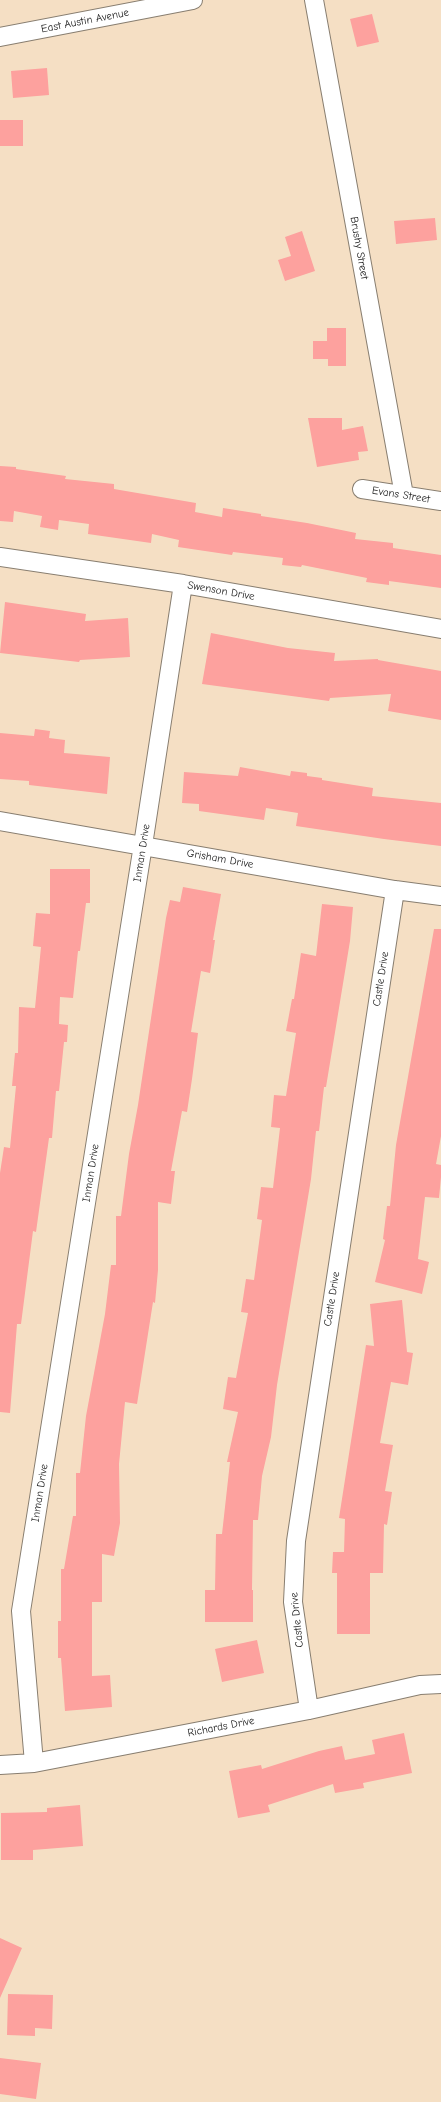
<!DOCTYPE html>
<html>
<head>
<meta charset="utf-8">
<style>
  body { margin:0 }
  canvas { display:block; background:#f5dfc4 }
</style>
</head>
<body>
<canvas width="441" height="2102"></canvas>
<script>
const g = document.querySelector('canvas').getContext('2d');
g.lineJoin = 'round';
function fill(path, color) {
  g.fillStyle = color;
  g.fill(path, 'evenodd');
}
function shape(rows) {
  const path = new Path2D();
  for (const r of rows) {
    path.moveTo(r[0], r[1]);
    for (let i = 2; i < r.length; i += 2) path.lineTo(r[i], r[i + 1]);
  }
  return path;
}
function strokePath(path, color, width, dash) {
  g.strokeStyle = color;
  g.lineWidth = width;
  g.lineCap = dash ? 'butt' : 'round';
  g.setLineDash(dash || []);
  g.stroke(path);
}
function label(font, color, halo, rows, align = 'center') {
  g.font = font + ' "Comic Neue",sans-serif';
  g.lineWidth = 4;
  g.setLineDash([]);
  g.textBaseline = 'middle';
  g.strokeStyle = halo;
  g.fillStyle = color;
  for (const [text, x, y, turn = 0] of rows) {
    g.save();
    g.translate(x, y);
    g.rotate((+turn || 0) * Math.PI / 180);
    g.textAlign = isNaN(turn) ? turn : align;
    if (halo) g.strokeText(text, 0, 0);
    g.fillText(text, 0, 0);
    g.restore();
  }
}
fill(shape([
  [372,14,379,42,357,47,350,19],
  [47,68,49,95,13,98,11,71],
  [0,120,23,120,23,146,0,146],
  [435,218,437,240,396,244,394,221],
  [302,231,315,271,285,281,278,260,291,256,285,237],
  [327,328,346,328,346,366,328,366,328,359,313,359,313,341,327,341],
  [308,418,342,418,342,430,363,426,368,451,358,452,359,460,317,467],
  [0,466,16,467,16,469,66,476,65,479,114,484,114,489,196,503,195,512,222,517,223,508,261,514,261,516,307,523,356,533,355,539,393,543,393,548,441,555,441,588,389,581,389,585,366,582,367,578,302,565,301,567,282,565,283,558,233,552,232,555,178,547,179,540,152,534,151,543,88,534,89,524,59,520,58,530,40,527,42,516,14,511,13,522,0,521],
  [5,602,86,614,85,621,128,618,130,657,80,660,79,662,0,653],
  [211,633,288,648,335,653,334,661,378,659,378,660,441,671,441,720,388,711,391,694,330,698,329,701,202,684],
  [35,729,50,731,49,738,65,740,64,753,110,757,107,794,29,785,29,781,0,779,0,733,34,736],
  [240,767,290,776,291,771,307,773,307,776,322,778,322,780,373,788,372,796,441,803,441,846,384,839,296,826,298,813,266,808,264,820,199,811,199,804,182,803,184,772,238,776],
  [50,869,90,869,90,903,86,903,80,951,78,951,73,998,60,997,59,1024,68,1025,67,1042,64,1042,59,1091,56,1091,52,1138,49,1138,36,1232,33,1231,21,1324,17,1324,10,1413,0,1412,0,1173,4,1147,10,1148,16,1086,12,1086,15,1053,18,1053,19,1007,35,1008,41,947,33,946,36,913,50,914],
  [183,887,221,894,213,940,215,940,210,973,201,971,191,1032,198,1033,192,1079,187,1112,182,1111,171,1171,175,1171,171,1204,158,1202,158,1270,155,1303,153,1302,137,1404,125,1402,119,1464,120,1523,114,1556,102,1554,102,1602,92,1602,92,1676,110,1675,112,1707,65,1711,61,1658,58,1658,58,1621,61,1621,61,1569,64,1569,73,1516,76,1516,76,1473,80,1473,86,1416,105,1314,111,1265,116,1265,116,1216,121,1216,129,1154,138,1105,166,918,170,900,180,902],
  [322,904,353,907,350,941,326,1087,324,1087,319,1131,316,1131,311,1179,277,1385,271,1437,262,1476,258,1520,253,1520,252,1590,253,1590,253,1622,205,1622,205,1590,215,1590,216,1534,222,1534,230,1462,227,1462,238,1412,223,1409,228,1377,236,1378,248,1313,241,1312,246,1279,254,1280,262,1220,257,1219,261,1187,273,1188,280,1128,271,1127,274,1095,286,1096,296,1033,286,1031,292,999,294,999,301,953,316,956],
  [434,929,441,929,441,1136,436,1164,441,1165,441,1177,439,1198,425,1197,418,1259,429,1262,422,1294,375,1282,385,1240,383,1239,387,1206,390,1206,396,1145],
  [402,1300,407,1352,413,1353,408,1385,391,1382,380,1443,393,1445,385,1491,392,1492,387,1525,384,1524,383,1573,370,1573,370,1634,337,1634,337,1573,332,1573,333,1552,344,1552,345,1519,339,1518,366,1345,374,1346,370,1304],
  [257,1640,264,1673,222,1682,215,1649],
  [404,1733,412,1773,363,1783,364,1788,335,1793,333,1784,268,1805,270,1812,238,1818,229,1771,261,1765,262,1769,319,1751,342,1746,345,1760,375,1754,372,1740],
  [80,1805,83,1846,33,1850,33,1860,1,1860,1,1813,47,1812,47,1808],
  [0,1938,22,1948,0,1998],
  [8,1994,53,1995,52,2029,35,2028,35,2036,7,2035],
  [0,2058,41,2063,36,2099,0,2094]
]), '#fda19e');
const minor = shape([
  [314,0,404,495],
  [0,37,193,0],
  [362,489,441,501],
  [0,557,183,584,441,629],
  [0,821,395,890,441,896],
  [309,1710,293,1602,296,1541,395,890],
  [34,1763,21,1611,143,845,183,584],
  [0,1765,34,1763,309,1710,420,1685,441,1684]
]);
strokePath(minor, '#887e70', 20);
strokePath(minor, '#fff', 18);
label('11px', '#1c1c1c', '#fff', [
  ["East Austin Avenue",85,21,-11],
  ["Brushy Street",359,248,80],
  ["Evans Street",401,495,9],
  ["Swenson Drive",221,591,10],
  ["Inman Drive",142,853,-81],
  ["Grisham Drive",220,859,10],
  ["Castle Drive",381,979,-81],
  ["Inman Drive",91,1173,-81],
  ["Castle Drive",332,1299,-81],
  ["Inman Drive",40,1493,-81],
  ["Castle Drive",297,1620,-96],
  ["Richards Drive",221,1727,-11]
]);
</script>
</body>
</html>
